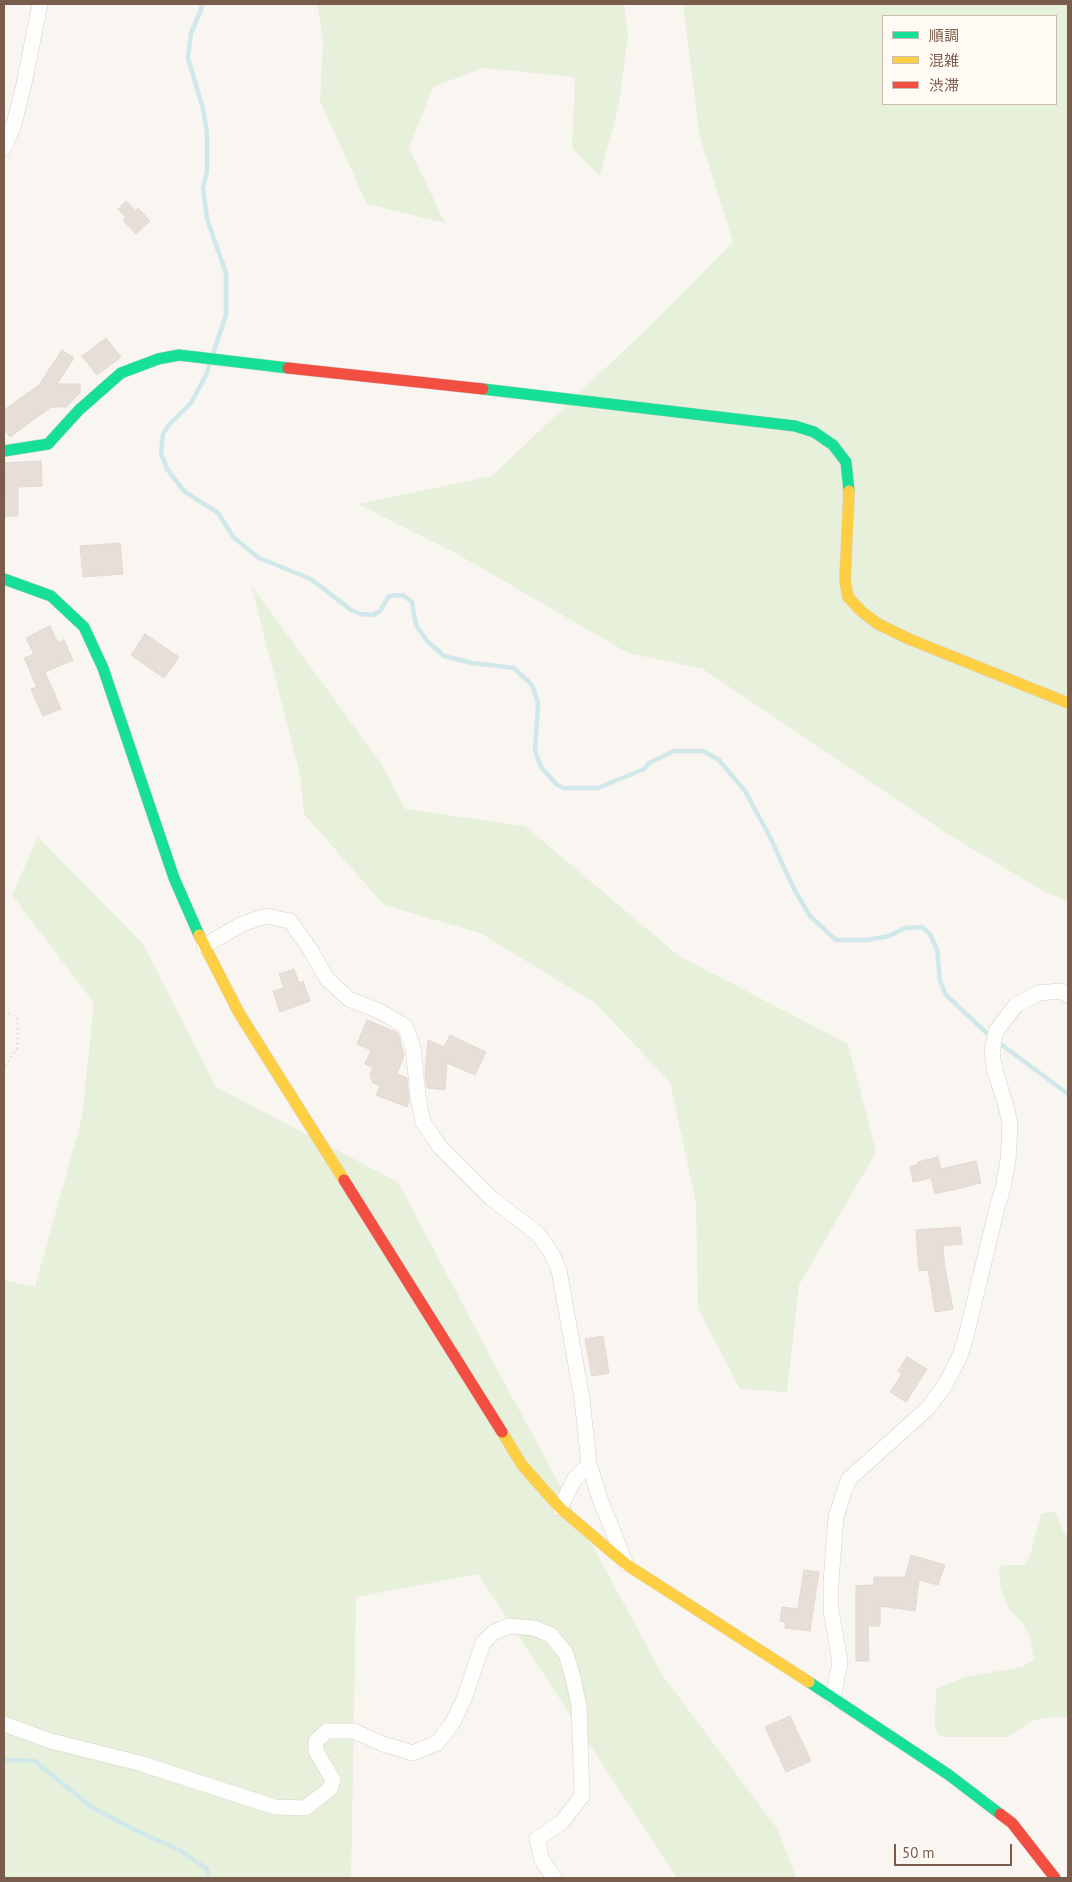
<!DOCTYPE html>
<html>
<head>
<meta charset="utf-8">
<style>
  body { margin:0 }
  #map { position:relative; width:1072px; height:1882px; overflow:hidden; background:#f9f5f0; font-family:"PT Sans","Noto Sans JP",sans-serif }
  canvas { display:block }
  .frame { position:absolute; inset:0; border:5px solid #7a5c4d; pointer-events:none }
  .legend { position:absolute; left:882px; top:15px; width:175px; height:90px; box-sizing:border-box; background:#fffaf3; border:1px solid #cabbb1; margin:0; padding:6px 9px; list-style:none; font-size:15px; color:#7a5c4d }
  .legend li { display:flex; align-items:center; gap:10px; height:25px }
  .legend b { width:25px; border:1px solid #cabbb1 }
  .scale { position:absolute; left:894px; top:1844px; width:118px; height:22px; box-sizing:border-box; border:2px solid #7a5c4d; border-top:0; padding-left:6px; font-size:15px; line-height:18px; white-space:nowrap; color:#7a5c4d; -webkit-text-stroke:4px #fffaf3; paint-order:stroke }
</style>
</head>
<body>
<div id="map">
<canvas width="1072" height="1882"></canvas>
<div class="frame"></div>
<ul class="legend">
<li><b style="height:6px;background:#16e098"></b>順調</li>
<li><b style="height:6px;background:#ffcf43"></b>混雑</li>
<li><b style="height:6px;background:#f24e42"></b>渋滞</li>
</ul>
<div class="scale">50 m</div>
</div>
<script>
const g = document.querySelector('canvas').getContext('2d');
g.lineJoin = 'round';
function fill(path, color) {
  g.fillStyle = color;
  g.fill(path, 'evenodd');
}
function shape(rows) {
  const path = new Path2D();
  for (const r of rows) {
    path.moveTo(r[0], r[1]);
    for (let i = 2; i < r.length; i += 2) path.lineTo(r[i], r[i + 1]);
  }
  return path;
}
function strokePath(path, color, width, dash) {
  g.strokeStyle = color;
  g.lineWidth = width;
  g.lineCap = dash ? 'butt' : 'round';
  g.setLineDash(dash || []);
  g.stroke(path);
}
fill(shape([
  [317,4,624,4,628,35,619,104,600,176,572,148,575,77,483,68,433,87,409,148,445,223,367,204,320,101,323,40],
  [683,4,1068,4,1068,901,1047,893,949,835,703,669,628,653,459,555,358,504,492,476,656,320,733,242,700,137],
  [883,16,1056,16,1056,104,883,104],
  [251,585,382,765,405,809,525,826,679,956,848,1044,876,1152,799,1285,787,1392,740,1389,698,1308,696,1203,670,1082,595,1003,480,933,384,905,304,814,300,774],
  [38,837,143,944,216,1087,398,1182,497,1369,663,1676,778,1830,796,1878,677,1878,478,1574,356,1597,351,1878,4,1878,4,1280,35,1287,82,1117,94,1003,12,895],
  [1049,1512,1056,1513,1061,1527,1068,1538,1068,1718,1051,1717,1034,1720,1007,1737,945,1737,938,1734,935,1726,936,1689,964,1677,1022,1667,1034,1660,1030,1637,1022,1622,1010,1611,1001,1589,999,1573,1001,1565,1024,1565,1029,1559,1041,1514]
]), '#e7f0db');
strokePath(shape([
  [202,4,201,10,191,33,188,58,203,109,207,132,207,172,203,188,207,219,226,273,226,315,213,354],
  [210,364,206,375,191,403,169,425,163,434,161,453,167,469,184,491,218,513,234,538,259,558,311,579,351,610,361,614,373,615,380,611,389,596,403,595,412,602,416,625,427,641,444,656,473,663,514,668,532,685,538,703,535,751,541,767,557,785,564,788,598,788,644,769,649,763,674,751,703,751,719,760,745,791,770,837,794,889,810,916,836,940,867,940,889,936,905,928,922,927,930,934,937,949,940,981,946,995,992,1038],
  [998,1042,1068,1094],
  [4,1760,35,1761,90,1806,131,1828,181,1851,207,1869,208,1878]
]), '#d0e8ea', 4.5);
const building = shape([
  [126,201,136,211,138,208,150,221,136,234,123,220,126,218,118,209,126,201],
  [106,338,121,357,97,375,82,356,106,338],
  [62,350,74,358,57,384,80,384,80,393,66,407,51,407,10,437,4,429,4,410,39,385,62,350],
  [41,461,42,486,18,487,18,516,4,516,4,494,6,494,4,463,41,461],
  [120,543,123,574,83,577,80,546,120,543],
  [50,626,58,643,64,640,73,660,45,672,61,709,43,716,31,689,37,687,24,658,34,654,26,638,50,626],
  [145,634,179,657,164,678,131,655,145,634],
  [294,969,299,983,303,981,310,1001,280,1012,273,991,284,988,279,974,294,969],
  [367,1020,398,1033,404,1056,397,1074,407,1078,409,1101,407,1107,376,1095,380,1086,373,1083,370,1075,373,1067,365,1064,371,1050,357,1044,367,1020],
  [450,1035,486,1052,475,1075,447,1063,445,1090,427,1088,425,1074,428,1040,444,1047,450,1035],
  [938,1157,941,1169,976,1161,981,1183,935,1194,931,1178,913,1182,910,1167,918,1164,918,1162,938,1157],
  [960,1227,962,1244,943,1246,945,1268,953,1309,935,1312,928,1270,919,1271,916,1230,960,1227],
  [603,1336,609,1373,592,1376,585,1339,603,1336],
  [907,1357,927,1369,906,1402,890,1392,902,1374,898,1371,907,1357],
  [911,1555,945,1565,938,1585,919,1580,915,1611,880,1606,880,1626,868,1626,869,1661,856,1661,856,1586,874,1585,874,1577,905,1577,911,1555],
  [804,1570,819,1572,810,1631,785,1628,786,1622,780,1621,782,1607,798,1609,804,1570],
  [790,1716,811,1761,786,1772,765,1727,790,1716]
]);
fill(building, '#e6ded7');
strokePath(building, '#e2d8d2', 1);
const street = shape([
  [4,148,14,124,24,84,40,4],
  [204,946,242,924,266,916,290,921,310,949,327,979,349,999,379,1011,405,1026,413,1047,418,1097,423,1122,440,1147,491,1198,538,1234,552,1254,559,1270,582,1399,589,1464,600,1499,626,1564],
  [560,1508,574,1480,589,1464],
  [833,1698,840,1662,831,1610,831,1582,836,1517,844,1492,849,1479,928,1408,945,1385,960,1356,967,1332,997,1208,1003,1188,1008,1160,1010,1124,1006,1106,995,1071,992,1052,996,1031,1016,1005,1039,993,1060,991,1068,995],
  [4,1724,51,1741,139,1763,275,1807,305,1808,330,1789,333,1780,316,1751,316,1741,327,1731,354,1731,383,1744,413,1753,437,1743,452,1724,464,1699,483,1643,494,1632,509,1626,534,1628,551,1635,566,1654,573,1678,579,1706,582,1796,562,1822,537,1839,542,1860,554,1878]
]);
const fast = shape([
  [483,389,795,426,814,432,833,445,846,462,849,491],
  [4,451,48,444,79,410,121,373,158,359,179,355,288,368],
  [4,579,51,596,84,627,103,668,174,878,199,935],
  [809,1682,949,1775,1000,1814]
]);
const slow = shape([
  [849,491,845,580,848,597,861,611,878,624,909,639,1068,703],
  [199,935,239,1013,344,1180],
  [502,1432,522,1465,560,1508,627,1565,809,1682]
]);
const jam = shape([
  [288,368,483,389],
  [344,1180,502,1432],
  [1000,1814,1012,1823,1055,1878]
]);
strokePath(street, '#d7d1cb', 16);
strokePath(fast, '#d9d2cb', 12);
strokePath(slow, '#d9d2cb', 12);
strokePath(jam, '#d9d2cb', 12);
strokePath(shape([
  [4,1012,17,1017,18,1031,17,1048,4,1068]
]), '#dcd5d0', 2.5, [1, 4]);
strokePath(street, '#fefefd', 15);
strokePath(fast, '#16e098', 11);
strokePath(slow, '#ffcf43', 11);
strokePath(jam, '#f24e42', 11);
</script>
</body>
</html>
